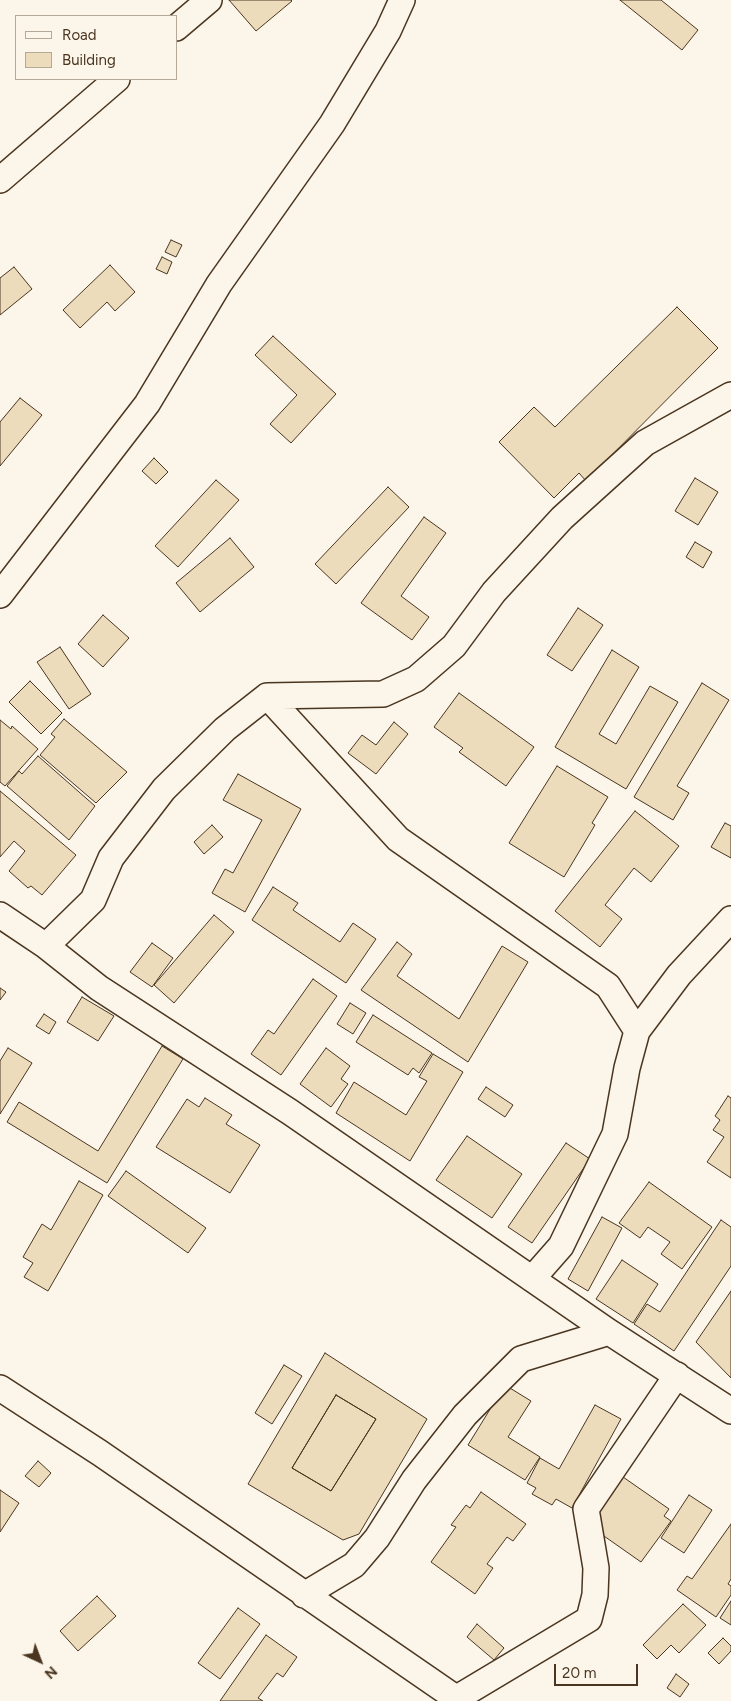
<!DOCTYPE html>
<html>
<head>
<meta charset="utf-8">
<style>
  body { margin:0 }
  #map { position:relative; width:731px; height:1701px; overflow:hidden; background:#fbf6e9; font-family:Figtree,sans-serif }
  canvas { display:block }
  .legend { position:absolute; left:15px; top:15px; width:162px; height:65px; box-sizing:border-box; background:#fbf6e9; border:1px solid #b4a999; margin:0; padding:6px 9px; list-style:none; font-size:15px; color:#4a3520 }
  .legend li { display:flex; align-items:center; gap:10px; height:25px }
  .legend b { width:25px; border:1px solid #b4a999 }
  .north { position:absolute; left:15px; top:1636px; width:50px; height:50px; -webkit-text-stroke:4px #fbf6e9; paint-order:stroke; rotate:137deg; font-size:14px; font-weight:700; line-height:20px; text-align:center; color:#4a3520 }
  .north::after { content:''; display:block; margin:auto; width:18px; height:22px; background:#4a3520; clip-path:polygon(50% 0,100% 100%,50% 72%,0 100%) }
  .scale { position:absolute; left:554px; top:1664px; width:84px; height:22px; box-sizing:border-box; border:2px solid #4a3520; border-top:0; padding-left:6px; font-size:15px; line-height:18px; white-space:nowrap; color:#4a3520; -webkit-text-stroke:4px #fbf6e9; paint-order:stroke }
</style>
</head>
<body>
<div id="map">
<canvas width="731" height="1701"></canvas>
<ul class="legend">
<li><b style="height:6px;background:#fbf6e9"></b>Road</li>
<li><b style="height:14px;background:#ecdcbc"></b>Building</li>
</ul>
<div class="north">N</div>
<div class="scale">20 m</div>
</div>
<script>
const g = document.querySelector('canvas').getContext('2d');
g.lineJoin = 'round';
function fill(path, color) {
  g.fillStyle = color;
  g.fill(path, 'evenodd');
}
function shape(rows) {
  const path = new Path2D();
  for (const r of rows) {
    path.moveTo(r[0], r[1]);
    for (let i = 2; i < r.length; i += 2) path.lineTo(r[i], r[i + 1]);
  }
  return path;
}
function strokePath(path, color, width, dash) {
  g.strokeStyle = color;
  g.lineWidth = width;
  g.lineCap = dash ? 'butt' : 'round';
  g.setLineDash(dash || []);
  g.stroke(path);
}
const building = shape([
  [229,0,291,0,292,1,256,31,229,0],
  [620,0,661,0,698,30,682,50,620,0],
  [171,240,182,245,176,257,165,252,171,240],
  [162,257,172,262,167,274,156,269,162,257],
  [110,265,135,292,115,311,107,302,80,328,63,310,110,265],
  [14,267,32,289,0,315,0,278,14,267],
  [677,307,718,348,586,481,579,473,554,498,499,442,534,407,555,427,677,307],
  [273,336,336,394,291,443,270,424,297,395,255,355,273,336],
  [20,398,42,415,0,466,0,422,20,398],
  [154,458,168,472,156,484,142,471,154,458],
  [695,478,718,492,698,525,675,511,695,478],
  [216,480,239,500,178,567,155,546,216,480],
  [388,487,409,507,336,584,315,564,388,487],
  [424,517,446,533,401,596,429,617,412,640,361,603,424,517],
  [230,538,254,567,200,612,176,583,230,538],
  [695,542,712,552,703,568,686,557,695,542],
  [578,608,603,625,572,671,547,655,578,608],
  [103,615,129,638,103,667,78,644,103,615],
  [60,647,91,694,69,709,37,662,60,647],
  [612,650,639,667,599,734,616,744,650,686,678,702,626,789,555,747,612,650],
  [30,681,62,713,41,734,9,702,30,681],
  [702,683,729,700,677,786,689,793,673,820,634,797,702,683],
  [459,693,534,747,506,786,459,752,463,748,434,727,459,693],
  [64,719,127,772,96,803,40,755,55,737,51,734,64,719],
  [0,720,11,729,12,726,38,749,5,786,0,782,0,720],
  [394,722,408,734,376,774,348,753,362,735,376,745,394,722],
  [38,756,95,806,69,840,7,786,19,771,22,774,38,756],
  [557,766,608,797,592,823,595,825,564,877,509,843,557,766],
  [238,774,301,809,245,912,212,893,225,869,233,873,262,820,223,800,238,774],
  [0,791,76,855,42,895,31,886,28,888,9,871,25,851,14,841,0,857,0,791],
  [635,811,679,846,651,882,634,868,605,905,622,919,600,947,555,911,635,811],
  [725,823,731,826,731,858,711,847,725,823],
  [212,825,223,837,204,854,194,842,212,825],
  [273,887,298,903,293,910,340,942,353,923,376,939,346,983,252,920,273,887],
  [214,915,234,932,174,1003,154,985,214,915],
  [397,942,412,954,397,976,459,1019,502,946,528,962,468,1062,361,990,397,942],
  [152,943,173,958,152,987,130,972,152,943],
  [313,979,337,996,281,1075,251,1054,268,1030,274,1034,313,979],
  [0,988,6,992,0,1000,0,988],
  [82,997,114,1016,98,1041,67,1022,82,997],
  [350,1003,366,1013,353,1034,337,1024,350,1003],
  [44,1014,56,1022,49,1034,36,1026,44,1014],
  [373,1015,432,1053,419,1073,413,1068,408,1075,356,1042,373,1015],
  [162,1046,183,1059,107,1183,7,1122,19,1102,98,1151,162,1046],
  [8,1048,32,1063,0,1114,0,1061,8,1048],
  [326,1048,350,1066,341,1079,348,1084,331,1107,300,1084,326,1048],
  [433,1054,463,1072,410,1161,336,1113,354,1082,406,1115,427,1081,419,1077,433,1054],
  [486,1087,513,1105,505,1117,478,1099,486,1087],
  [728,1096,731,1098,731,1178,707,1162,724,1137,713,1130,720,1120,715,1116,728,1096],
  [205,1098,232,1115,226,1124,260,1145,230,1193,156,1147,187,1099,199,1107,205,1098],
  [467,1136,522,1174,492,1218,436,1180,467,1136],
  [566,1143,590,1159,532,1243,508,1227,566,1143],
  [126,1171,206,1228,188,1253,108,1196,126,1171],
  [79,1181,103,1195,48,1291,24,1277,33,1263,23,1257,42,1224,51,1230,79,1181],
  [649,1182,712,1227,682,1269,661,1254,670,1242,648,1227,640,1238,619,1223,649,1182],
  [602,1217,622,1228,588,1291,568,1279,602,1217],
  [721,1220,731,1227,731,1266,674,1351,634,1324,647,1304,660,1312,721,1220],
  [622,1260,658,1284,633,1323,596,1299,622,1260],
  [731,1291,731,1378,696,1342,731,1291],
  [325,1353,427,1419,359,1534,343,1540,248,1484,325,1353],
  [336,1395,376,1419,331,1491,292,1468,336,1395],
  [284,1365,302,1376,272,1424,255,1413,284,1365],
  [505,1385,531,1401,508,1437,540,1457,525,1480,468,1445,505,1385],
  [336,1395,376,1419,331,1491,292,1468,336,1395],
  [595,1405,621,1419,572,1508,556,1499,552,1505,532,1494,536,1488,527,1483,540,1458,559,1469,595,1405],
  [38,1461,51,1473,39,1487,25,1476,38,1461],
  [623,1477,669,1509,664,1516,671,1521,641,1562,594,1529,592,1520,623,1477],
  [0,1490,19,1503,0,1532,0,1490],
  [481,1492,526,1524,513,1541,507,1537,487,1564,493,1568,475,1594,431,1562,456,1527,451,1525,466,1505,470,1508,481,1492],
  [689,1495,712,1510,684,1553,661,1538,689,1495],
  [731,1524,731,1579,728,1584,731,1586,731,1595,716,1617,677,1590,687,1576,692,1579,731,1524],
  [97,1596,116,1616,78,1651,60,1631,97,1596],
  [731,1601,731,1625,720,1618,731,1601],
  [683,1604,706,1625,679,1653,671,1645,657,1659,643,1645,683,1604],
  [238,1608,260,1624,220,1679,198,1663,238,1608],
  [477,1624,504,1648,494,1660,467,1637,477,1624],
  [266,1635,297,1657,283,1677,277,1673,258,1698,263,1701,220,1701,266,1635],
  [723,1638,731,1646,731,1651,719,1664,708,1653,723,1638],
  [676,1674,689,1684,680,1697,667,1688,676,1674]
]);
fill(building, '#ecdcbc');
strokePath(building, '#4a3520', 1);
const street = shape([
  [176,28,209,0],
  [0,180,117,79],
  [0,595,147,404,219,284,332,124,388,31,402,0],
  [267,696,398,839,608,986,637,1031],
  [0,915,46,946,99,988,290,1112,609,1332,731,1411],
  [46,946,93,900,111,858,164,789,225,729,267,696,383,694,416,679,454,646,494,592,562,518,645,443,731,395],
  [532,1279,561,1246,615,1134,627,1068,637,1031,679,975,731,919],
  [0,1388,100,1453,460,1701],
  [304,1595,354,1565,377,1538,414,1480,465,1415,521,1359,609,1332],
  [452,1701,589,1619,595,1595,596,1568,586,1509,677,1375]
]);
strokePath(street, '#4a3520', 28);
strokePath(street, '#fbf6e9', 25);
</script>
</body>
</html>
